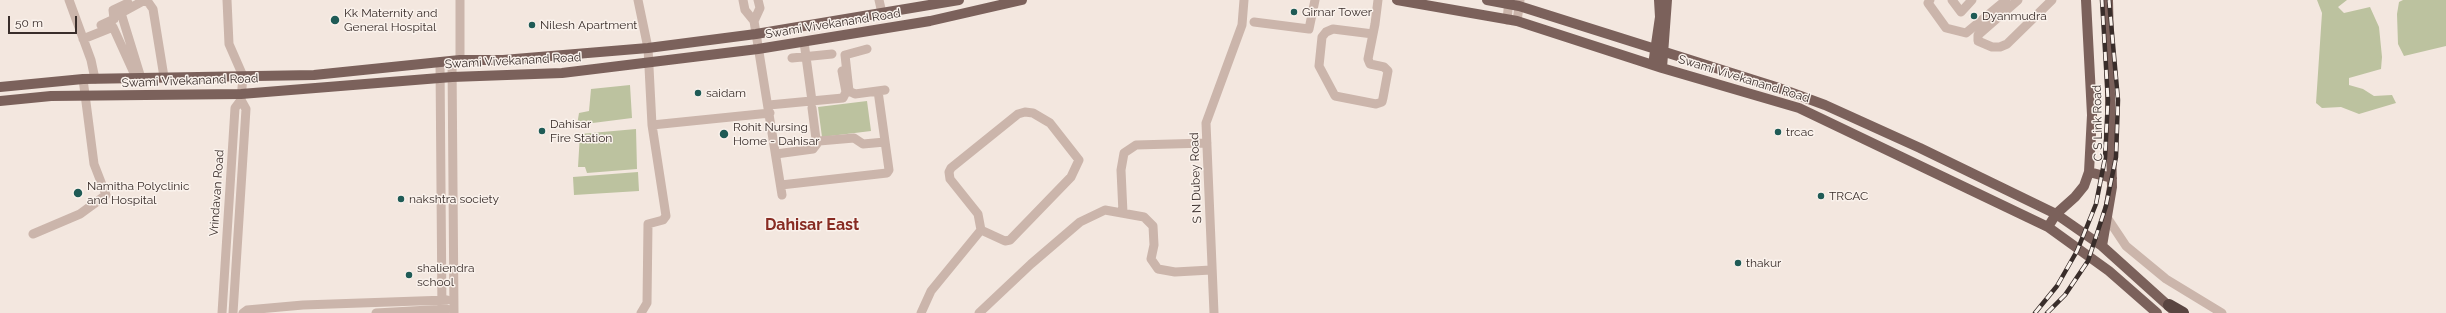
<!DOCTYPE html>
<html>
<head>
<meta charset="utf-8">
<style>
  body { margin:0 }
  #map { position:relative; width:2446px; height:313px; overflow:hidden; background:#f3e7df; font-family:Raleway,sans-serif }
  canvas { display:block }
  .scale { position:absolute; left:8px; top:16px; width:69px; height:18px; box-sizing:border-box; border:2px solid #392d2a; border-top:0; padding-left:5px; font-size:12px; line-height:14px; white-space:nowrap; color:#392d2a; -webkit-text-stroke:3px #faf2ec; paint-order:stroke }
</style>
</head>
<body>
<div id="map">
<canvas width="2446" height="313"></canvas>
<div class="scale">50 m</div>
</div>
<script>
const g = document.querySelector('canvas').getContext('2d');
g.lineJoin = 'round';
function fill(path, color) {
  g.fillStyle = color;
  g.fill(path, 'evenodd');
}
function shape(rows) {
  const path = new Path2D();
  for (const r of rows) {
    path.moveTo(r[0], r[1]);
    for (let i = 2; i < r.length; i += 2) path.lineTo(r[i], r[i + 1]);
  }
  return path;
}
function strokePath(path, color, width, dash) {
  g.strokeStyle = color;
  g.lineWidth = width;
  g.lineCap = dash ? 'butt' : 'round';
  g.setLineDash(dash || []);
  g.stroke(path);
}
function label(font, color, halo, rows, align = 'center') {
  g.font = font + ' Raleway,sans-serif';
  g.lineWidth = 3;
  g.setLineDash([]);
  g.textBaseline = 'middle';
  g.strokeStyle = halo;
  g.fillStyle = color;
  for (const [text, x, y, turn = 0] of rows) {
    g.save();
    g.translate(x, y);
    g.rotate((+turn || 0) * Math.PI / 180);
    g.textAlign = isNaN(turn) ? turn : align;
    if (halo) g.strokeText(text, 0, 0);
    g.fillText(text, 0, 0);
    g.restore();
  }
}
fill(shape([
  [2317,0,2347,0,2338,7,2344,13,2370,7,2379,27,2382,57,2381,69,2349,78,2349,85,2363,89,2374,96,2392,95,2396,103,2359,114,2341,107,2322,108,2316,103,2322,13],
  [2403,0,2446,0,2446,46,2404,56,2398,44,2397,14,2399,2],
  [630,85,632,118,577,125,579,113,589,111,591,89],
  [867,101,871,131,822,137,818,107],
  [636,129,637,169,587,173,585,167,578,167,580,134],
  [638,172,639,191,574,195,573,177]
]), '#bcc29f');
strokePath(shape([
  [69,0,91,60,95,79],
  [460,0,460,60],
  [638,0,648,48,652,125,666,216,663,220,648,224,647,303,641,313],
  [743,0,745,10,754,21,782,195],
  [879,0,882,13],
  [1930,0,1928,3,1946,28,1966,33,2006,0],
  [1952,0,1961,12,1972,0],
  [2018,0,1978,35,1978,41,1992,47,2000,47,2007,44,2052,0],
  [1507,20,1509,0],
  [754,21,760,8,758,0],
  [1517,21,1520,0],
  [1254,22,1309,29,1315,0],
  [101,25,114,19,113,10,128,3],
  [1373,34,1333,29,1326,32,1322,37,1319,66,1335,96,1376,104,1382,102,1383,98,1388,71,1384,67,1370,64,1368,59,1375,24,1378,0],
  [83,39,113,27,133,71],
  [804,42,812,101],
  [867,49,845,55,849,91,855,94,885,90],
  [792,58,832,54],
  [452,61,454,313],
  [440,62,442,313],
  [141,78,121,13,143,1,148,2,153,9,164,77],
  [769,105,843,98,846,92,842,71],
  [1025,112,1033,113,1050,123,1079,160,1071,177,1010,240,1005,241,981,230,978,214,950,179,949,172,951,168,1018,114,1025,112],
  [652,125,770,113],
  [810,144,815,142,816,139,812,108],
  [776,154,813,149,819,141,854,138,863,144,885,142],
  [781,185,887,173,889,170,878,91],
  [1123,213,1121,170,1124,153,1136,145,1207,143],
  [2108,219,2126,246,2166,279,2222,313],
  [33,234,80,214,106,195,94,164,83,79],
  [222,313,235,108,241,100,243,76,229,44,227,0],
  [233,313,246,109,241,100],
  [243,313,247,310,303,305,447,300],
  [376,313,447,309],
  [921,313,931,291,981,230],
  [979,313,1031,264,1080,222,1105,210,1144,217,1153,226,1154,245,1151,259,1158,269,1175,272,1211,270],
  [1214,313,1206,123,1242,25,1244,0]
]), '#cbb5ab', 9);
strokePath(shape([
  [1397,0,1517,21,1662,68,1799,108,2048,227,2109,271,2157,313],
  [1487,0,1519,6,1776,87,1825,105,1920,148,2056,214,2102,246,2173,310],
  [1653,65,1660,17,1659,0],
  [1662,68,1667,0],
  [0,87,83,79,314,75,460,60,503,60,648,48,756,34,959,0],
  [0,101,51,96,241,94,452,77,562,73,758,49,930,21,1022,0],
  [2089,172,2112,178],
  [2048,227,2056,214,2075,197,2084,186,2089,172,2092,115,2086,0],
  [2102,246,2112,187,2108,0]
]), '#7b615b', 10);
strokePath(shape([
  [2169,305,2183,313]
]), '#5a4541', 12);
const rail = shape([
  [2035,313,2057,286,2077,251,2096,204,2105,158,2108,100,2102,0],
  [2047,313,2065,295,2088,261,2106,206,2116,157,2118,100,2109,0]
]);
strokePath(rail, '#392d2a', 4.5);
strokePath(rail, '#faf2ec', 3, [9]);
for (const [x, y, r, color] of [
  [1294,12,4,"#1f5b56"],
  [1974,16,4,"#1f5b56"],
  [335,20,5,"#1f5b56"],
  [532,25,4,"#1f5b56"],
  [698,93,4,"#1f5b56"],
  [542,131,4,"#1f5b56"],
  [1778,132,4,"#1f5b56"],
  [724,134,5,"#1f5b56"],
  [78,193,5,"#1f5b56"],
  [1821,196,4,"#1f5b56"],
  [401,199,4,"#1f5b56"],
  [1738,263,4,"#1f5b56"],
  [409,275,4,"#1f5b56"]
]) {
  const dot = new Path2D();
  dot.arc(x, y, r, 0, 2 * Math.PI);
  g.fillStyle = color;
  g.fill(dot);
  strokePath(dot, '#faf2ec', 1.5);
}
label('12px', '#392d2a', '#faf2ec', [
  ["Girnar Tower",1302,12],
  ["Kk Maternity and",344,13],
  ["General Hospital",344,27],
  ["Dyanmudra",1982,16],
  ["Nilesh Apartment",540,25],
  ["saidam",706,93],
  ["Dahisar",550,124],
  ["Fire Station",550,138],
  ["Rohit Nursing",733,127],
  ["Home - Dahisar",733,141],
  ["trcac",1786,132],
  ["Namitha Polyclinic",87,186],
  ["and Hospital",87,200],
  ["TRCAC",1829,196],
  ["nakshtra society",409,199],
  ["thakur",1746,263],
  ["shaliendra",417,268],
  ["school",417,282]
], 'left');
label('12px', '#392d2a', '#faf2ec', [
  ["Swami Vivekanand Road",833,24,-9],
  ["Swami Vivekanand Road",513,61,-3],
  ["Swami Vivekanand Road",1744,79,17],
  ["Swami Vivekanand Road",190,81,-2],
  ["C S Link Road",2098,123,-91],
  ["S N Dubey Road",1196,178,-92],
  ["Vrindavan Road",217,193,-86]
]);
label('bold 16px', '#882c23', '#faf2ec', [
  ["Dahisar East",812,225]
]);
</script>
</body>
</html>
